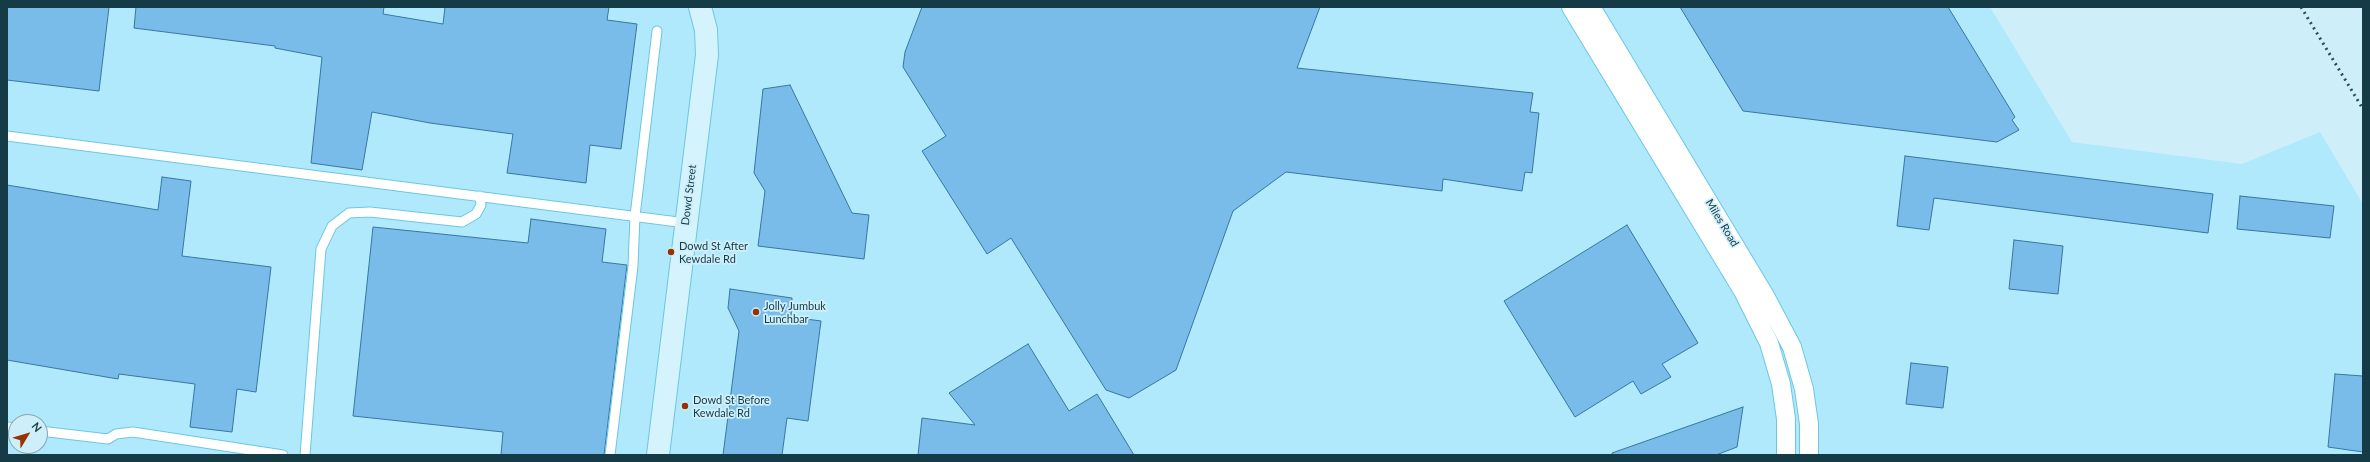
<!DOCTYPE html>
<html>
<head>
<meta charset="utf-8">
<style>
  body { margin:0 }
  #map { position:relative; width:2370px; height:462px; overflow:hidden; background:#ceeffa; font-family:Lato,sans-serif }
  canvas { display:block }
  .frame { position:absolute; inset:0; border:8px solid #153b46; pointer-events:none }
  .north { position:absolute; left:8px; top:414px; width:40px; height:40px; box-sizing:border-box; background:#ceeffa; border:1px solid #84a7b2; border-radius:50%; rotate:52deg; font-size:11px; font-weight:700; line-height:16px; text-align:center; color:#153b46 }
  .north::after { content:''; display:block; margin:auto; width:14px; height:18px; background:#973202; clip-path:polygon(50% 0,100% 100%,50% 72%,0 100%) }
</style>
</head>
<body>
<div id="map">
<canvas width="2370" height="462"></canvas>
<div class="frame"></div>
<div class="north">N</div>
</div>
<script>
const g = document.querySelector('canvas').getContext('2d');
g.lineJoin = 'round';
function fill(path, color) {
  g.fillStyle = color;
  g.fill(path, 'evenodd');
}
function shape(rows) {
  const path = new Path2D();
  for (const r of rows) {
    path.moveTo(r[0], r[1]);
    for (let i = 2; i < r.length; i += 2) path.lineTo(r[i], r[i + 1]);
  }
  return path;
}
function strokePath(path, color, width, dash) {
  g.strokeStyle = color;
  g.lineWidth = width;
  g.lineCap = dash ? 'butt' : 'round';
  g.setLineDash(dash || []);
  g.stroke(path);
}
function label(font, color, halo, rows, align = 'center') {
  g.font = font + ' Lato,sans-serif';
  g.lineWidth = 3.5;
  g.setLineDash([]);
  g.textBaseline = 'middle';
  g.strokeStyle = halo;
  g.fillStyle = color;
  for (const [text, x, y, turn = 0] of rows) {
    g.save();
    g.translate(x, y);
    g.rotate((+turn || 0) * Math.PI / 180);
    g.textAlign = isNaN(turn) ? turn : align;
    if (halo) g.strokeText(text, 0, 0);
    g.fillText(text, 0, 0);
    g.restore();
  }
}
fill(shape([
  [7,7,1990,7,2072,142,2242,164,2320,132,2363,204,2363,455,7,455],
  [16,422,40,422,40,446,16,446]
]), '#b0e9fb');
const building = shape([
  [7,7,109,7,99,91,7,80,7,7],
  [136,7,384,7,383,14,443,24,445,7,609,7,607,20,637,24,621,149,590,145,586,183,507,173,513,134,430,123,372,112,362,170,311,163,322,57,275,48,275,46,134,28,136,7],
  [922,7,1320,7,1297,68,1533,93,1530,112,1539,113,1532,173,1525,172,1522,191,1443,179,1442,191,1286,172,1233,211,1176,370,1129,398,1106,390,1011,238,987,254,922,151,946,136,903,67,905,52,922,7],
  [1680,7,1948,7,2015,117,2012,120,2019,130,1997,142,1743,111,1680,7],
  [790,85,852,213,869,215,864,259,758,246,765,191,754,173,763,89,790,85],
  [1905,156,2213,194,2208,233,1934,198,1929,230,1897,226,1905,156],
  [162,177,191,181,182,256,271,267,256,392,237,389,232,432,190,427,195,384,119,374,118,379,7,360,7,185,158,210,162,177],
  [2240,196,2334,206,2330,238,2237,229,2240,196],
  [531,219,606,229,602,262,627,265,604,455,501,455,503,432,353,416,373,227,528,243,531,219],
  [1627,225,1698,343,1662,364,1671,377,1641,394,1633,381,1575,417,1504,301,1627,225],
  [2014,240,2063,246,2058,294,2009,289,2014,240],
  [730,289,792,298,791,317,821,321,808,421,787,418,782,455,723,455,739,331,728,308,730,289],
  [1028,344,1069,411,1097,394,1134,455,918,455,922,418,975,425,949,393,1028,344],
  [1911,363,1948,367,1943,408,1906,404,1911,363],
  [2335,374,2363,376,2363,452,2328,447,2335,374],
  [1743,407,1737,447,1716,455,1612,455,1612,453,1743,407]
]);
fill(building, '#79bce9');
strokePath(building, '#3678a2', 1);
const service = shape([
  [7,136,686,223],
  [7,427,16,428],
  [40,431,108,439,116,434,133,432,283,455],
  [305,455,321,249,332,226,349,213,370,212,462,222,476,214,481,205,480,196],
  [610,455,633,266,635,216,657,31]
]);
const minor = shape([
  [1571,7,1743,291,1769,343,1781,384,1786,419,1786,455],
  [1591,7,1765,296,1792,347,1804,389,1809,424,1809,455]
]);
const secondary = shape([
  [658,455,707,55,706,30,700,7]
]);
strokePath(service, '#6dc7e2', 11);
strokePath(minor, '#6dc7e2', 20);
strokePath(secondary, '#6dc7e2', 24);
strokePath(service, '#fff', 9);
strokePath(minor, '#fff', 18);
strokePath(secondary, '#d5f3fd', 22);
strokePath(shape([
  [2301,7,2363,109]
]), '#294f5a', 3, [2, 4]);
for (const [x, y, r, color] of [
  [671,252,4,"#973202"],
  [756,312,4,"#973202"],
  [685,406,4,"#973202"]
]) {
  const dot = new Path2D();
  dot.arc(x, y, r, 0, 2 * Math.PI);
  g.fillStyle = color;
  g.fill(dot);
  strokePath(dot, '#ceeffa', 1.5);
}
label('11px', '#153b46', '#ceeffa', [
  ["Dowd Street",689,195,-83],
  ["Miles Road",1722,223,59]
]);
label('11px', '#153b46', '#ceeffa', [
  ["Dowd St After",679,246],
  ["Kewdale Rd",679,259],
  ["Jolly Jumbuk",764,306],
  ["Lunchbar",764,319],
  ["Dowd St Before",693,400],
  ["Kewdale Rd",693,413]
], 'left');
</script>
</body>
</html>
